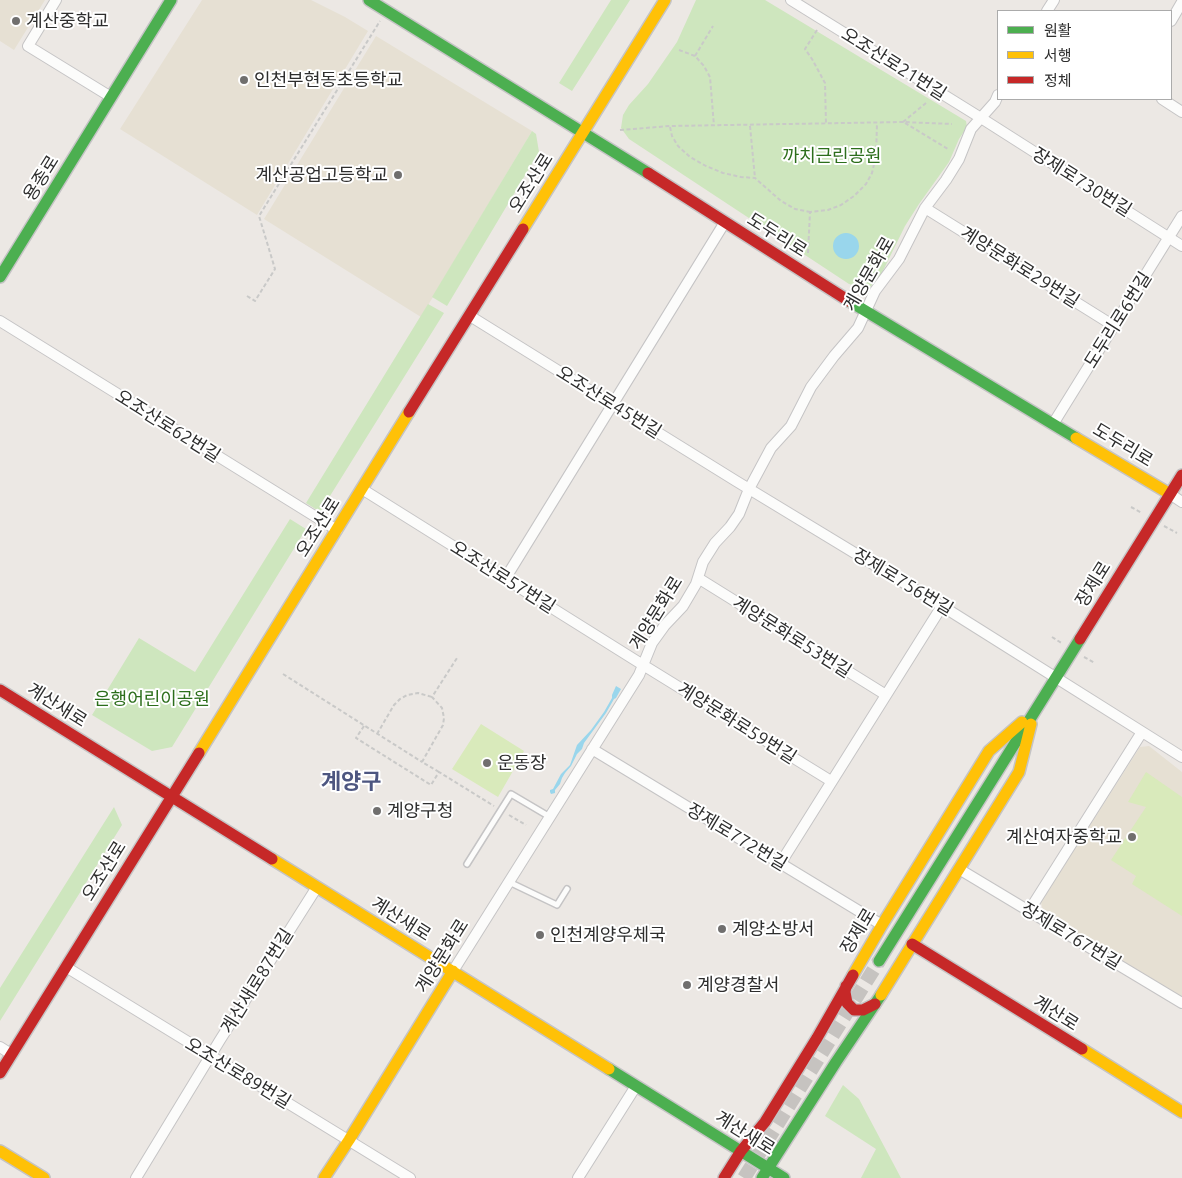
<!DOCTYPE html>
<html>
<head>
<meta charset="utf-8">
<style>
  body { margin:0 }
  #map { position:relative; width:1182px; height:1178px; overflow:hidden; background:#ece8e4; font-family:Ubuntu,"Noto Sans KR",sans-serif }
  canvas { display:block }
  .legend { position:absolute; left:997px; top:10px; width:175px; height:90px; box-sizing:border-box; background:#fff; border:1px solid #ababab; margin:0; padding:6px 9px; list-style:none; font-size:15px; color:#2e2e2e }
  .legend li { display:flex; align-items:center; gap:10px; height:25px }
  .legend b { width:25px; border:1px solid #ababab }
</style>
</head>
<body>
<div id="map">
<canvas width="1182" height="1178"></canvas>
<ul class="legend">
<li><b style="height:6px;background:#4caf50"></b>원활</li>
<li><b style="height:6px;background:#ffc107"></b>서행</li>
<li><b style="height:6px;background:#c62828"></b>정체</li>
</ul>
</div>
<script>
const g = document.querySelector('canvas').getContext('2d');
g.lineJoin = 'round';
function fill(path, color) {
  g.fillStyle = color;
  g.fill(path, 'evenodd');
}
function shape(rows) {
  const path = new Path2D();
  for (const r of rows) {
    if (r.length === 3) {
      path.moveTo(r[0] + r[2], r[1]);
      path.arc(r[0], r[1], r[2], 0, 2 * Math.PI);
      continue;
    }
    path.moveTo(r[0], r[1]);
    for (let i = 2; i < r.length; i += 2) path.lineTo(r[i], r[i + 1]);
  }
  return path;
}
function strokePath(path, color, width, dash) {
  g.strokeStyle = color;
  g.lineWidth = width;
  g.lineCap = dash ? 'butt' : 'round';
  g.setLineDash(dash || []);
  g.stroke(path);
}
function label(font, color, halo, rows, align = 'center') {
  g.font = font + ' Ubuntu,"Noto Sans KR",sans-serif';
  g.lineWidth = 4;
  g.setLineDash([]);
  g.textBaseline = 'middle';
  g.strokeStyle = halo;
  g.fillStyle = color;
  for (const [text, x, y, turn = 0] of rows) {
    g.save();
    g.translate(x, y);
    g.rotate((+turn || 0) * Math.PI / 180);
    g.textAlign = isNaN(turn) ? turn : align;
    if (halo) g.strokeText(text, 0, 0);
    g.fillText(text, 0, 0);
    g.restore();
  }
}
fill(shape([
  [0,0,45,0,14,50,0,41],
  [202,0,311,0,345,17,368,31,257,215,120,129],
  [376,36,532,131,421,317,264,219],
  [1149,746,1182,772,1182,997,1044,916,1041,902,1140,747]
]), '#e6e0d3');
fill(shape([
  [611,0,630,0,572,91,559,83],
  [696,0,765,0,966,121,967,127,959,139,949,162,919,204,905,226,878,281,867,289,849,284,629,139,621,128,623,115,629,105,648,84,677,42],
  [532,131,536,134,539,152,447,306,432,297],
  [428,304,444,313,320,512,306,503],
  [290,519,306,529,172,747,152,751,92,715,139,638,195,672],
  [114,807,122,825,0,1021,0,988],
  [843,1085,859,1099,901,1178,861,1178,876,1149,825,1116]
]), '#cee6be');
fill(shape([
  [481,724,524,751,521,757,498,797,452,769],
  [1146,772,1182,797,1182,916,1132,884,1136,876,1111,860,1146,807,1128,802]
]), '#d9eabb');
fill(shape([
  [846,246,13],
  [616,686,621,689,616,698,614,699,606,713,584,743,582,749,577,754,571,766,565,773,562,778,560,784,555,790,555,793,551,794,550,792,550,790,553,789,561,774,570,765,577,745,591,730,604,712,612,698,612,695]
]), '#99d6ec');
strokePath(shape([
  [744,1178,879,961]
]), '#c6c3c0', 14, [14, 7]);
const lane = shape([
  [467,864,511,794,550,817],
  [509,882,557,905,567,889]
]);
const street = shape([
  [56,0,28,46,111,97],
  [791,0,981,118,1182,246],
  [1047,11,1054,0],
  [1171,21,1182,2],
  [1162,99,1182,112],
  [925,208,1114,326],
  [470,316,736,481,942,606,1182,757],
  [0,321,337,530],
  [1053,424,1182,216],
  [362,489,643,665,831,781],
  [1170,494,1182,502],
  [698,578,886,695],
  [505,579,725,222],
  [592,749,882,925],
  [780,864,942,606],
  [959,869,1182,1003],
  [1029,911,1142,732],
  [66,967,410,1178],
  [453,971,639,675,652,643,665,625,683,606,696,584,703,562,715,543,730,527,739,514,749,489,771,448,791,426,811,387,834,356,858,328,875,291,899,259,925,208,946,180,959,159,971,129,995,102,998,95],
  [0,1047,11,1054],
  [136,1178,220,1040,317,887],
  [578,1178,636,1086]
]);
const fast = shape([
  [369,0,648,173],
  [0,277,171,0],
  [849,301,1076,438],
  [879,961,1080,639],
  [609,1069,784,1178],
  [762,1178,836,1062,881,995]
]);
const slow = shape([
  [523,229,665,0],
  [1076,438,1170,494],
  [199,753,409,412],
  [272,859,609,1069],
  [853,975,882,925,989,751,1022,722],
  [881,995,1019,772,1031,724],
  [1082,1049,1182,1112],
  [0,1151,44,1178],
  [324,1178,349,1140,453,971]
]);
const jam = shape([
  [648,173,849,301],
  [409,412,523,229],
  [1080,639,1182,475],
  [0,690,272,859],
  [912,944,1082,1049],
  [846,986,845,992,847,1003,854,1010,863,1010,875,1004],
  [0,1073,199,753],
  [724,1178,741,1151,765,1122,817,1038,853,975]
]);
strokePath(lane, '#c5c4c5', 8);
strokePath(street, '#c5c4c5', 12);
strokePath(fast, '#c5c4c5', 14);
strokePath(slow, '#c5c4c5', 14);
strokePath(jam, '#c5c4c5', 14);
strokePath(shape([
  [817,30,805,49,812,59,825,83,826,124],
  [679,50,695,56,704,66,710,77,714,126],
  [695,56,713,26],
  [903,122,926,103],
  [905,123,948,149],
  [750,126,755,178],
  [670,127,672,136,678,146,690,157,706,166,723,173,741,177,755,178,781,201,795,209,810,212],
  [620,130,670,126,903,122,952,124],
  [808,253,810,212,828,210,841,205,854,196,866,184,872,173,876,156,877,123],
  [247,296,255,301,275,269,259,216,380,21],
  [1131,507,1142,513],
  [1164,526,1177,533],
  [1052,637,1063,644],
  [1084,657,1095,663],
  [283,674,422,762],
  [364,726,356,738,431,785,439,772,494,806],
  [377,734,394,705,400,699,407,695,418,693,432,697],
  [439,772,422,762,443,725,444,718,442,708,432,697,457,658],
  [509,815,526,825]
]), '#c9c9c8', 2, [4, 2.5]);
strokePath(lane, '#fcfcfb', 5);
strokePath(street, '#fcfcfb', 10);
strokePath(fast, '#4caf50', 11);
strokePath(slow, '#ffc107', 11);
strokePath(jam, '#c62828', 11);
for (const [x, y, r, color] of [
  [16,21,5,"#706f6e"],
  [244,80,5,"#706f6e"],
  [398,175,5,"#706f6e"],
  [487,763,5,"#706f6e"],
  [377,811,5,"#706f6e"],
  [1132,837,5,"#706f6e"],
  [722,929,5,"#706f6e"],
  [540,935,5,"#706f6e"],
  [687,985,5,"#706f6e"]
]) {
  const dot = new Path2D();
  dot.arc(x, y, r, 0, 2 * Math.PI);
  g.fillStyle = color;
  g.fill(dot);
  strokePath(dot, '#fff', 2);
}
label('18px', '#2e2e2e', '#fff', [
  ["계산중학교",26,21],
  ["인천부현동초등학교",254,80],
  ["계산공업고등학교",388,175,"right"],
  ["운동장",497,763],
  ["계양구청",387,811],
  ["계산여자중학교",1122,837,"right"],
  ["계양소방서",732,929],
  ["인천계양우체국",550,935],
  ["계양경찰서",697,985]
], 'left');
label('18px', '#2e2e2e', '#fff', [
  ["오조산로21번길",894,64,32],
  ["용종로",41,178,-58],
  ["장제로730번길",1082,182,32],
  ["오조산로",531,183,-58],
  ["도두리로",777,235,32],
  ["계양문화로29번길",1020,267,32],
  ["계양문화로",869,274,-60],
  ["도두리로6번길",1118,320,-58],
  ["오조산로45번길",609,402,32],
  ["오조산로62번길",168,426,32],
  ["도두리로",1123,445,31],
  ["오조산로",318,527,-58],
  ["오조산로57번길",503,577,32],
  ["장제로756번길",903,582,31],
  ["장제로",1093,584,-58],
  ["계양문화로",656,613,-58],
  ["계양문화로53번길",792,637,32],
  ["계산새로",57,705,32],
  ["계양문화로59번길",737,723,32],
  ["장제로772번길",737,837,31],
  ["오조산로",104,871,-58],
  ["계산새로",401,919,32],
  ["장제로",858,931,-59],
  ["장제로767번길",1071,936,31],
  ["계양문화로",442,956,-58],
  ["계산새로87번길",257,981,-58],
  ["계산로",1056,1013,32],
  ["오조산로89번길",238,1073,31],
  ["계산새로",745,1133,32]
]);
label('18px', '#2c6e1b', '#fff', [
  ["까치근린공원",832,156],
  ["은행어린이공원",152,699]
]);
label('bold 22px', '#4d5680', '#fff', [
  ["계양구",351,782]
]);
</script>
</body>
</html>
